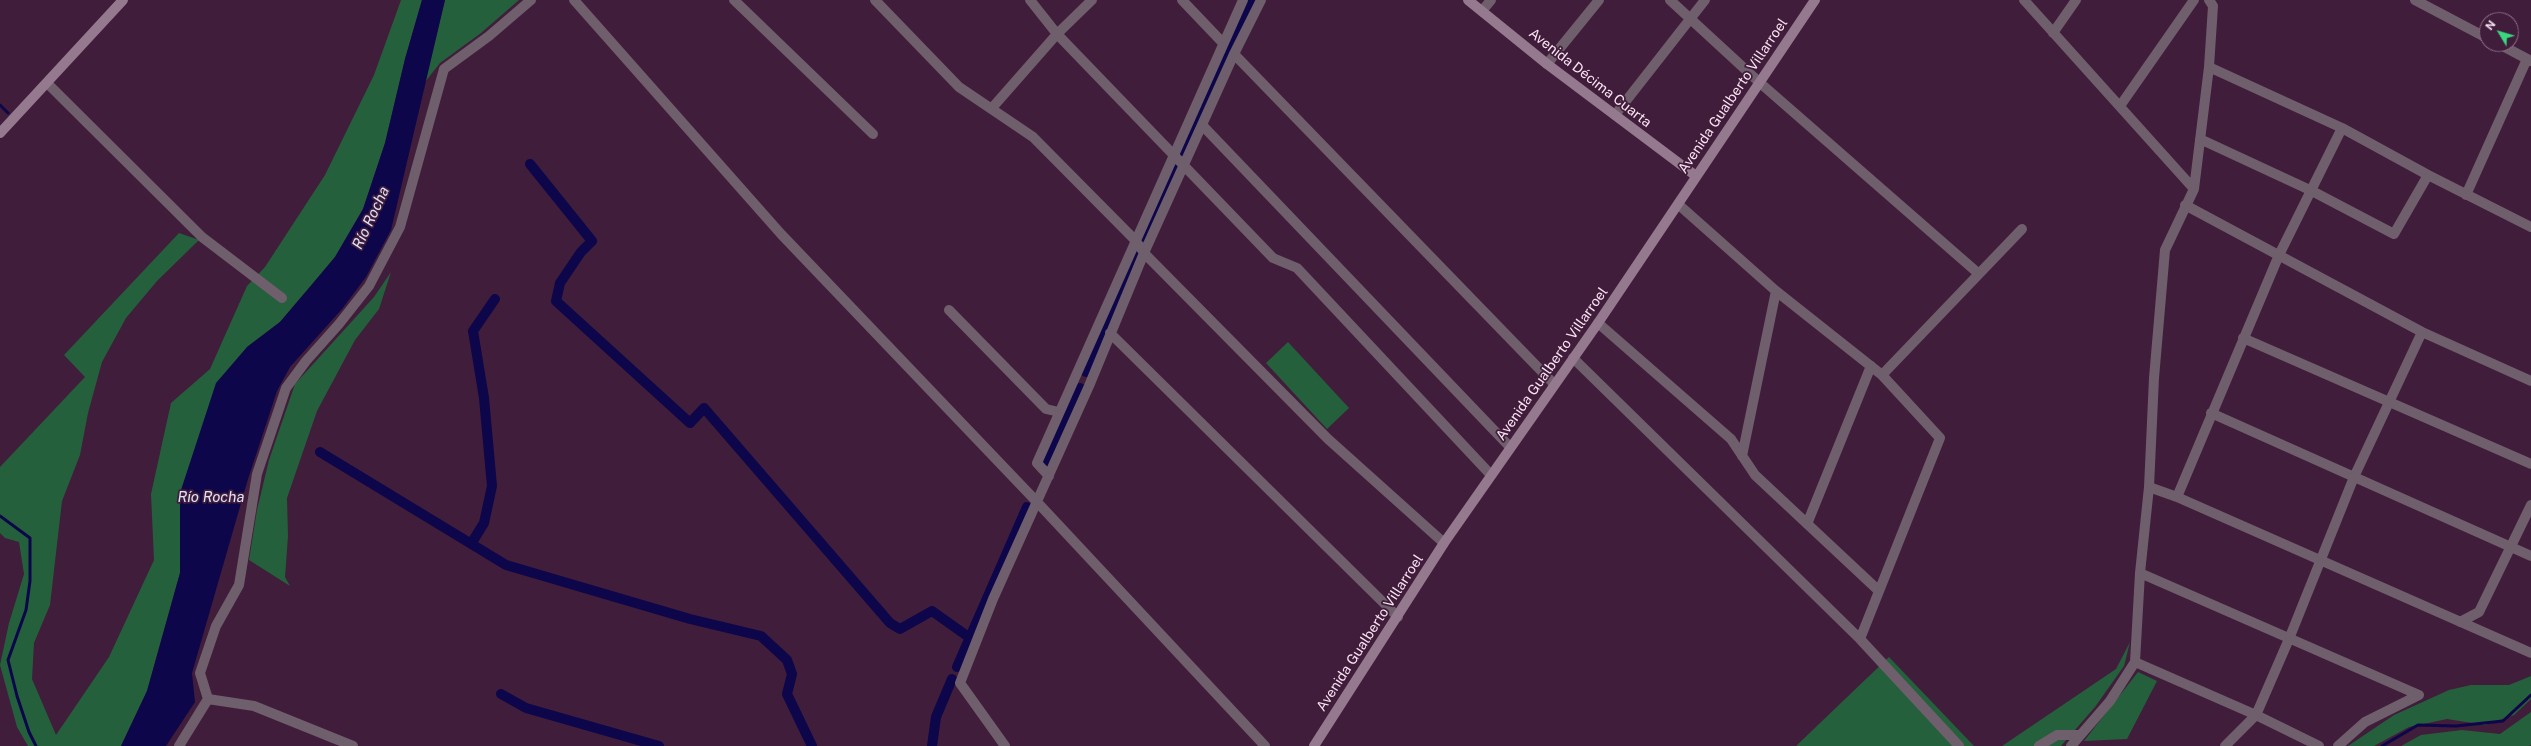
<!DOCTYPE html>
<html>
<head>
<meta charset="utf-8">
<style>
  body { margin:0 }
  #map { position:relative; width:2531px; height:746px; overflow:hidden; background:#401d3a; font-family:"Public Sans",sans-serif }
  canvas { display:block }
  .north { position:absolute; left:2479px; top:12px; width:40px; height:40px; box-sizing:border-box; background:#401d3a; border:1px solid #8a6c85; border-radius:50%; rotate:308deg; font-size:11px; font-weight:700; line-height:16px; text-align:center; color:#fae3f5 }
  .north::after { content:''; display:block; margin:auto; width:14px; height:18px; background:#39d87f; clip-path:polygon(50% 0,100% 100%,50% 72%,0 100%) }
</style>
</head>
<body>
<div id="map">
<canvas width="2531" height="746"></canvas>
<div class="north">N</div>
</div>
<script>
const g = document.querySelector('canvas').getContext('2d');
g.lineJoin = 'round';
function fill(path, color) {
  g.fillStyle = color;
  g.fill(path, 'evenodd');
}
function shape(rows) {
  const path = new Path2D();
  for (const r of rows) {
    path.moveTo(r[0], r[1]);
    for (let i = 2; i < r.length; i += 2) path.lineTo(r[i], r[i + 1]);
  }
  return path;
}
function strokePath(path, color, width, dash) {
  g.strokeStyle = color;
  g.lineWidth = width;
  g.lineCap = dash ? 'butt' : 'round';
  g.setLineDash(dash || []);
  g.stroke(path);
}
function label(font, color, halo, rows, align = 'center') {
  g.font = font + ' "Public Sans",sans-serif';
  g.lineWidth = 3.5;
  g.setLineDash([]);
  g.textBaseline = 'middle';
  g.strokeStyle = halo;
  g.fillStyle = color;
  for (const [text, x, y, turn = 0] of rows) {
    g.save();
    g.translate(x, y);
    g.rotate((+turn || 0) * Math.PI / 180);
    g.textAlign = isNaN(turn) ? turn : align;
    if (halo) g.strokeText(text, 0, 0);
    g.fillText(text, 0, 0);
    g.restore();
  }
}
fill(shape([
  [401,0,422,0,405,59,385,143,363,209,335,257,314,282,280,322,247,347,180,493,180,573,147,691,121,746,28,746,17,727,0,665,9,623,24,574,19,542,5,538,0,533,0,467,85,377,64,355,179,233,199,240,157,281,126,318,102,362,88,413,80,455,62,501,50,605,34,643,32,679,56,735,109,657,154,560,151,494,171,403,210,369,247,286,265,267,325,175,374,75],
  [445,0,519,0,481,33,440,63,425,82],
  [391,272,379,309,355,340,317,411,287,498,288,536,285,577,290,586,249,560,257,510,269,460,295,384,374,297],
  [1288,342,1349,408,1327,429,1266,363],
  [2130,642,2124,666,2095,707,2061,746,2002,746,2116,669],
  [1889,657,1974,746,1796,746],
  [2138,672,2157,681,2127,739,2084,741],
  [2531,676,2531,699,2514,715,2485,725,2447,719,2409,727,2374,746,2348,746,2394,715,2449,690,2471,685,2509,685],
  [2531,712,2531,745,2529,746,2401,746,2421,735,2462,730,2500,734]
]), '#25603c');
fill(shape([
  [422,0,445,0,391,230,366,277,342,309,290,367,277,391,248,479,192,673,195,702,166,746,121,746,147,691,180,573,180,493,216,383,247,347,280,322,314,282,335,257,363,209,385,143,405,59]
]), '#0d064a');
strokePath(shape([
  [0,105,8,113],
  [0,516,30,538,30,581,26,610,8,660,17,696,29,732,36,746],
  [2382,746,2418,725,2456,726,2503,721,2531,695]
]), '#0d064a', 3);
strokePath(shape([
  [1182,151,1250,0],
  [530,164,592,241,581,252,560,283,556,301,690,423,704,408,890,623,900,629,932,611,970,638],
  [1144,237,1175,166],
  [1086,372,1137,251],
  [320,452,506,565,690,619,761,636,787,660,792,674,787,694,812,746],
  [1047,462,1080,388],
  [471,544,484,523,492,486,484,398,473,331,495,299],
  [957,667,1027,507],
  [501,694,526,708,659,746],
  [932,746,936,717,952,679]
]), '#0d064a', 10);
strokePath(shape([
  [574,0,781,234,1037,502,1265,746],
  [734,0,873,134],
  [875,0,959,87,1033,137,1136,241,1144,253,1328,439,1444,543],
  [1030,0,1057,34,1273,258,1297,268,1491,475],
  [1182,0,1223,43],
  [1670,0,1759,82,1979,274],
  [2024,0,2194,189],
  [2415,0,2487,38],
  [1482,11,1491,0],
  [2053,33,2076,0],
  [2499,44,2531,61],
  [1234,54,1554,384],
  [1547,64,1599,0],
  [2209,67,2342,128,2428,175,2531,227],
  [47,83,202,237,282,298],
  [2120,106,2194,0],
  [992,108,1057,34,1092,0],
  [1615,115,1705,0],
  [1203,126,1510,447],
  [2200,139,2312,191,2394,234,2428,175],
  [2466,195,2527,59],
  [1679,205,1776,291,1882,375,1940,438,1860,639],
  [2185,205,2422,332,2531,381],
  [949,310,1046,409,1059,412],
  [1598,323,1731,439,1755,475,1879,591],
  [1110,333,1398,617],
  [2243,338,2531,464],
  [1573,358,1860,639,1959,746],
  [1882,375,2022,229],
  [2211,413,2531,556],
  [1742,456,1776,291],
  [1049,476,1037,463,1243,0],
  [2149,487,2177,497,2531,653],
  [2177,497,2279,255,2342,128],
  [1807,524,1871,366],
  [2140,573,2419,695],
  [2460,622,2479,612,2531,505],
  [2135,662,2256,715,2319,746],
  [208,699,254,706,353,746],
  [179,746,208,699,200,673,216,626,239,585,257,474,286,388,306,361,339,324,369,286,400,227,444,69,489,36,531,0],
  [1005,746,960,683,993,599,1089,386,1144,253,1234,54,1261,0],
  [2039,746,2057,735,2080,735],
  [2071,746,2110,701,2135,662,2140,573,2149,487,2154,378,2165,250,2194,189,2209,67,2213,6,2209,0],
  [2225,746,2256,715,2289,639,2354,477,2422,332],
  [2338,746,2365,722,2419,695]
]), '#6f5e6c', 10);
strokePath(shape([
  [1468,0,1547,64,1696,176],
  [0,133,123,0],
  [1314,746,1444,543,1598,323,1815,0]
]), '#95798f', 10);
label('14px', '#fae3f5', '#401d3a', [
  ["Avenida Décima Cuarta",1590,78,38],
  ["Avenida Gualberto Villarroel",1733,96,-56],
  ["Avenida Gualberto Villarroel",1552,364,-55],
  ["Avenida Gualberto Villarroel",1370,633,-57]
]);
label('italic 15px', '#dde2f7', '#401d3a', [
  ["Río Rocha",371,218,-65],
  ["Río Rocha",211,497]
]);
</script>
</body>
</html>
